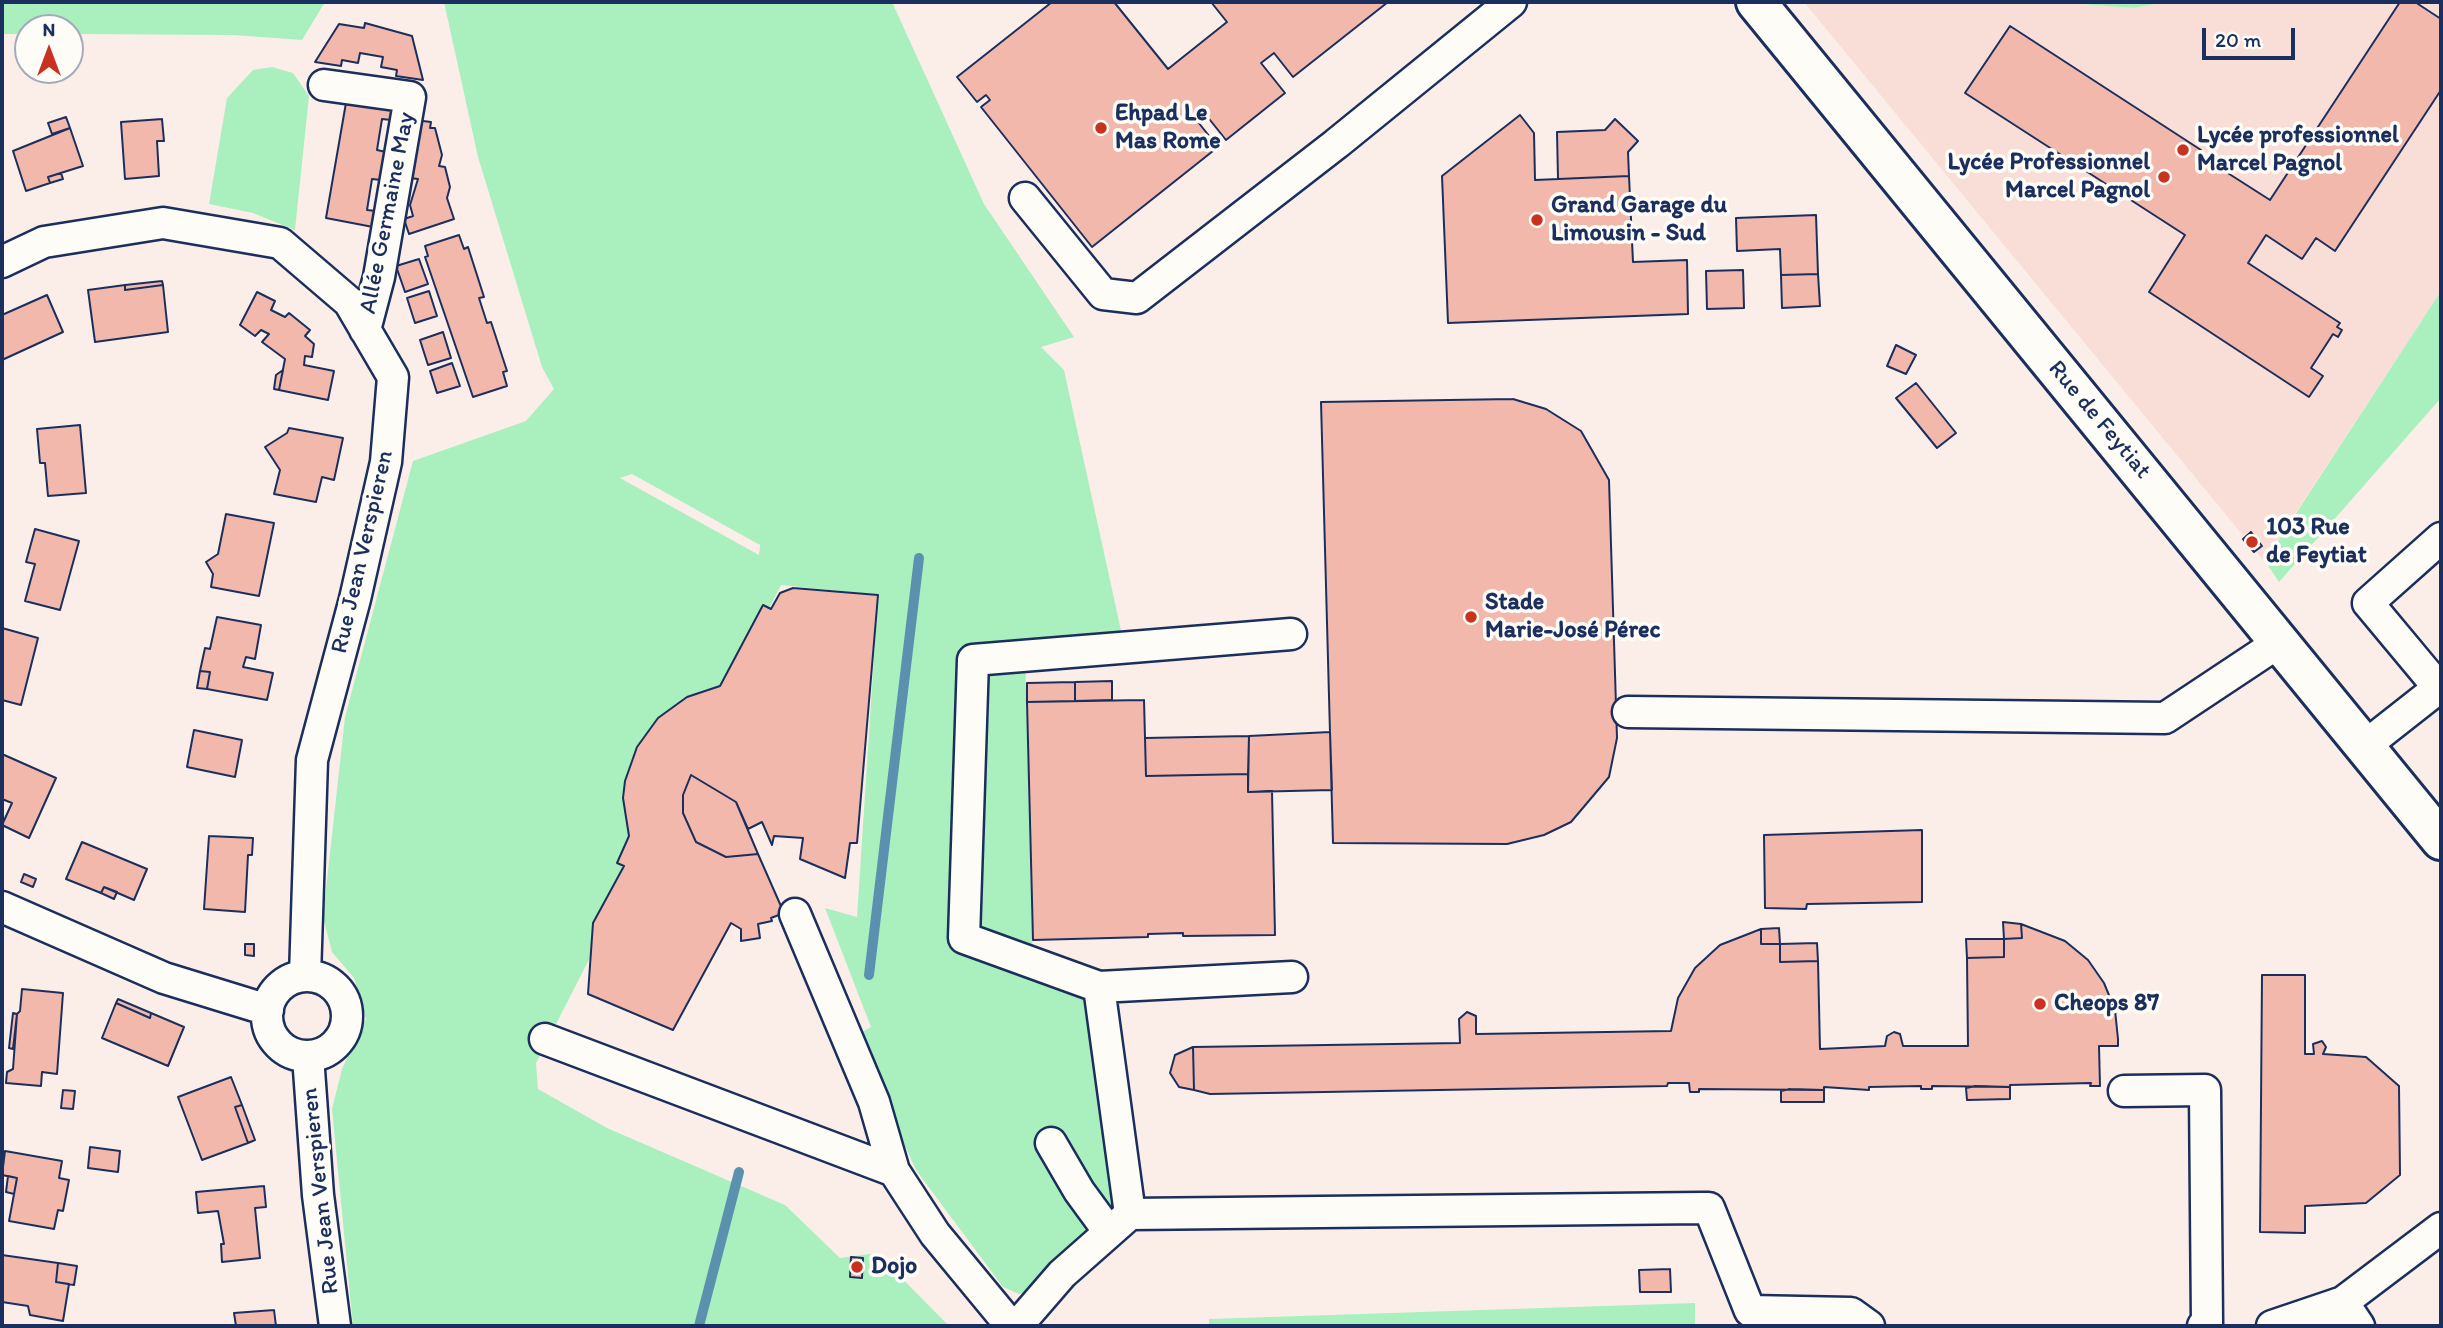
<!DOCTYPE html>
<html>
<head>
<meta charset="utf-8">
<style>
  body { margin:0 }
  #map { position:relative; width:2443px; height:1328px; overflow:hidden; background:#fbeee8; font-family:Itim,sans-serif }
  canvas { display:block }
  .frame { position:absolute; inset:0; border:4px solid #1b2f5e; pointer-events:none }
  .north { position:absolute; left:14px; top:14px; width:70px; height:70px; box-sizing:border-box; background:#fdfcf7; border:2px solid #a3aaba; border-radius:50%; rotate:0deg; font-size:19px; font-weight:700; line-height:28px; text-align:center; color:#1b2f5e }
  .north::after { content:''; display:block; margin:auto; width:24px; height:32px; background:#c8321e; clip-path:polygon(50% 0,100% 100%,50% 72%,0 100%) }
  .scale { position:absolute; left:2202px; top:28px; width:93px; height:32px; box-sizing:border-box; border:4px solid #1b2f5e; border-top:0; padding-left:9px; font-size:21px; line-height:24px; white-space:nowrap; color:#1b2f5e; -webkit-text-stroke:5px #fdfcf7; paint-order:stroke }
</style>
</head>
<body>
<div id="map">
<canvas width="2443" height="1328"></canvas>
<div class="frame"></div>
<div class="north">N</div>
<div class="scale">20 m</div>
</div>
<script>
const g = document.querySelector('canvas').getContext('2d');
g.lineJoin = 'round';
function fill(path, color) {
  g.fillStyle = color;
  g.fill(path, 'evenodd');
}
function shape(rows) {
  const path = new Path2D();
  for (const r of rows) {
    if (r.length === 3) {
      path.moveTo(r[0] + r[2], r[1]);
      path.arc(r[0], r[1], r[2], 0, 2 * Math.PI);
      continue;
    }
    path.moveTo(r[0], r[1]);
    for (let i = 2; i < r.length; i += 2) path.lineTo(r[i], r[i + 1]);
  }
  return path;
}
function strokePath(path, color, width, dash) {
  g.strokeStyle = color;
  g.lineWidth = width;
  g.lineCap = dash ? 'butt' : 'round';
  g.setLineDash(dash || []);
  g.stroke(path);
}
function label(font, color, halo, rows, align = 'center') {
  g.font = font + ' Itim,sans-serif';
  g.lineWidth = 7;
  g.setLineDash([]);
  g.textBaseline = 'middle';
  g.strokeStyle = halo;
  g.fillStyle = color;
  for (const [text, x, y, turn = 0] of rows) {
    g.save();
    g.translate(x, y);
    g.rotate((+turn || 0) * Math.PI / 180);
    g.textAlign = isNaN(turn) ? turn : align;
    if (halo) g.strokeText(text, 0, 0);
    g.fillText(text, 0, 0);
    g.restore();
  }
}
fill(shape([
  [1804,2,2055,2,2134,8,2164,2,2441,2,2441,291,2264,561]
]), '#f8ded6');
fill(shape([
  [2,2,325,2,302,40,233,35,70,34,70,28,28,28,28,34,2,34],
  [444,2,892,2,984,204,1074,337,1041,347,1064,370,1122,635,1025,647,1033,973,1091,997,1116,1202,1113,1214,1029,1291,1019,1294,1003,1287,916,1170,855,1036,871,1027,825,908,857,917,878,595,781,585,536,1063,538,1089,607,1128,785,1205,840,1258,877,1253,949,1326,353,1326,332,1109,342,1069,366,1019,354,978,332,952,323,917,345,717,413,461,526,421,554,389,542,367,478,157],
  [632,474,760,545,759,555,620,478],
  [2055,2,2164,2,2134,8],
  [272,67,293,73,309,96,295,230,253,213,209,204,227,98,253,70],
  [2441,291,2441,398,2279,582,2265,561],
  [1695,1303,1695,1326,1209,1326,1209,1319]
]), '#a9f0be');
strokePath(shape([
  [869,975,919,558],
  [699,1326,739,1172]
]), '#5b90af', 10);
const building = shape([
  [1052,2,1114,2,1168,69,1227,22,1211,2,1388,2,1293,77,1274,53,1261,63,1285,93,1226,140,1202,110,1194,117,1218,147,1092,247,981,107,990,100,986,95,977,102,957,77,1052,2],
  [2400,2,2415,2,2441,19,2441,90,2335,251,2316,238,2302,259,2266,235,2248,263,2340,323,2337,327,2342,330,2338,337,2333,334,2311,368,2323,376,2309,397,2149,292,2185,235,1965,93,2010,26,2201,150,2198,154,2270,200,2400,2],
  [365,23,412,36,423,80,396,76,397,70,381,67,383,57,360,53,358,63,342,60,341,66,315,62,339,24,364,28,365,23],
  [347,97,394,105,391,120,382,119,377,150,386,152,381,180,372,179,367,210,376,211,373,227,326,218,347,97],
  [1520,115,1534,133,1535,180,1629,176,1633,262,1687,260,1688,314,1448,323,1442,176,1520,115],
  [66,117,70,128,52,134,48,123,66,117],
  [162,119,164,141,157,141,159,176,125,179,121,122,162,119],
  [1615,119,1638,141,1628,152,1629,176,1558,179,1557,132,1605,130,1615,119],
  [415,120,431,122,430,128,435,128,442,155,439,166,445,167,450,187,447,198,454,219,409,234,404,219,413,216,410,205,418,179,410,178,415,120],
  [70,128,83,166,48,177,50,183,26,191,13,151,70,128],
  [61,173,63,179,50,183,48,177,61,173],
  [1816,215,1818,274,1781,275,1780,249,1737,251,1736,218,1816,215],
  [459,235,464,249,468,247,484,297,479,298,487,323,491,322,507,371,503,372,507,386,473,397,425,257,428,256,425,246,459,235],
  [419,259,428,284,405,292,396,266,419,259],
  [1743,270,1744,308,1707,309,1706,271,1743,270],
  [1818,274,1820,306,1782,308,1781,275,1818,274],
  [162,281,163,285,125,290,125,285,162,281],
  [125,285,125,290,163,285,168,332,95,342,88,290,125,285],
  [429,291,437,316,415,323,407,298,429,291],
  [257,292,275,301,271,310,285,317,289,313,310,330,305,336,314,344,312,357,305,356,304,365,334,371,328,400,279,390,285,359,262,342,269,334,261,330,255,336,240,325,257,292],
  [47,295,63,332,2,360,2,315,47,295],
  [443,332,451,358,428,365,420,340,443,332],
  [1896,345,1916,355,1906,374,1887,366,1896,345],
  [452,363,460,386,437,393,430,371,452,363],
  [283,370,279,390,274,389,276,375,283,370],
  [1916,383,1956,433,1937,448,1896,398,1916,383],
  [1513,399,1546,409,1581,431,1609,480,1617,738,1609,777,1571,822,1544,835,1507,844,1333,843,1321,402,1513,399],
  [80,425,86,493,48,496,45,463,40,463,37,429,80,425],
  [289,428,343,438,334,480,322,477,316,502,274,494,280,470,265,447,287,433,289,428],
  [226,514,274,523,259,596,211,587,213,574,206,562,218,554,226,514],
  [35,529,79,541,60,610,25,601,35,564,26,562,35,529],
  [2251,532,2262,546,2254,552,2243,539,2251,532],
  [793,588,878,595,857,843,850,843,845,878,800,859,803,838,774,836,772,845,762,822,748,829,736,802,691,775,683,795,683,813,696,842,726,857,758,854,784,913,771,918,772,921,758,924,760,938,741,941,741,929,731,923,673,1030,588,994,593,923,624,866,617,863,629,836,623,798,625,781,637,747,658,718,687,697,720,686,763,605,771,609,780,593,793,588],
  [217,617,261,625,255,659,246,657,243,667,273,673,267,700,207,689,210,672,200,671,205,648,210,649,217,617],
  [2,628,38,638,21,705,2,700,2,628],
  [200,671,210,672,207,689,197,688,200,671],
  [1112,681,1112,700,1075,701,1075,682,1112,681],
  [1075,682,1075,701,1027,702,1027,683,1075,682],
  [1144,700,1146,776,1248,774,1248,792,1272,791,1275,935,1183,936,1183,933,1148,934,1148,937,1033,940,1027,702,1144,700],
  [194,730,242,740,235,777,187,767,194,730],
  [1330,732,1332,790,1248,792,1249,736,1330,732],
  [1249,736,1248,774,1146,776,1145,738,1249,736],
  [2,754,56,778,29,838,2,825,12,803,2,799,2,754],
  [691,775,736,802,758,854,726,857,696,842,683,813,683,795,691,775],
  [1922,830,1922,902,1807,904,1806,909,1765,908,1764,835,1922,830],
  [209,836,253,838,252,855,248,855,245,912,204,909,209,836],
  [82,842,147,869,134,900,104,887,101,893,66,879,82,842],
  [24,874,36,879,33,887,21,882,24,874],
  [104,887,117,892,114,899,101,893,104,887],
  [2003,922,2021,924,2022,938,2004,939,2003,922],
  [2021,924,2065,941,2088,960,2104,983,2115,1010,2118,1039,2118,1046,2099,1046,2100,1086,2090,1086,2091,1083,2010,1085,2010,1087,1932,1086,1932,1089,1921,1089,1921,1086,1869,1087,1869,1090,1824,1087,1824,1090,1699,1089,1699,1092,1690,1092,1689,1083,1668,1083,1667,1086,1210,1094,1194,1090,1193,1047,1460,1043,1459,1019,1467,1012,1476,1016,1476,1034,1671,1031,1678,998,1695,968,1720,945,1761,929,1761,944,1780,944,1780,962,1818,961,1820,1049,1885,1046,1887,1036,1894,1032,1900,1034,1903,1046,1968,1046,1967,958,2004,957,2004,939,2022,938,2021,924],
  [1779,928,1780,944,1761,944,1761,929,1779,928],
  [1966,939,2004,939,2004,957,1967,958,1966,939],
  [1817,943,1818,961,1780,962,1780,944,1817,943],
  [245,944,254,944,254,956,245,955,245,944],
  [2262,975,2305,975,2305,1054,2314,1054,2313,1044,2322,1041,2326,1047,2323,1054,2366,1057,2399,1086,2400,1175,2366,1203,2305,1206,2305,1233,2260,1232,2262,975],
  [22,989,63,993,57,1074,42,1072,41,1086,6,1083,7,1072,13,1069,17,1014,20,1011,22,989],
  [118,999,151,1013,150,1018,116,1003,118,999],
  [116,1003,150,1018,151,1013,184,1027,168,1066,102,1038,116,1003],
  [13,1013,17,1014,13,1049,9,1048,13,1013],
  [1193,1047,1194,1090,1179,1087,1170,1073,1175,1055,1193,1047],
  [231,1077,242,1105,235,1107,248,1143,202,1160,178,1097,231,1077],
  [1976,1086,2010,1087,2010,1099,1967,1100,1966,1088,1976,1086],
  [1790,1089,1824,1090,1824,1102,1781,1102,1781,1091,1790,1089],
  [63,1090,75,1091,73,1109,61,1108,63,1090],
  [242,1105,255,1140,248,1143,235,1107,242,1105],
  [90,1147,120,1151,118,1172,88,1168,90,1147],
  [5,1151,62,1161,59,1178,69,1180,63,1211,58,1210,54,1229,9,1221,17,1178,2,1175,5,1151],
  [8,1176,17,1178,14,1194,6,1192,8,1176],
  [264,1186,266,1207,255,1208,260,1258,222,1262,221,1244,224,1244,218,1211,198,1213,196,1192,264,1186],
  [2,1255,58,1263,56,1282,69,1284,63,1321,30,1315,28,1306,2,1302,2,1255],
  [851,1257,863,1258,862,1278,850,1277,851,1257],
  [58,1263,77,1266,74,1285,56,1282,58,1263],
  [1670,1269,1671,1292,1640,1292,1639,1270,1670,1269],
  [274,1310,276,1326,236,1326,234,1313,274,1310]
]);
fill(building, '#f2b8ab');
strokePath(building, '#1b2f5e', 2);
const minor = shape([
  [324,85,410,97,379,277,365,330],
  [1025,198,1103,294,1137,298,1336,144,1511,2],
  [2,262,44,242,163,223,280,243,349,302,393,377,386,462,355,599,312,760,305,976],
  [1291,634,973,660,964,938,1099,987,1292,977],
  [2438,687,2368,603,2441,538],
  [1628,712,2165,718,2281,641],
  [2366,745,2441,686],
  [2,907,164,978,268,1010],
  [795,914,874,1102,894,1171,935,1234,1011,1326],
  [307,1016,40],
  [1099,987,1130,1214],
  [545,1039,894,1171],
  [308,1056,318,1195,335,1326],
  [2124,1091,2205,1090,2207,1324,2203,1326],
  [1051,1143,1079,1191,1109,1232],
  [2343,1302,2359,1326],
  [1017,1326,1062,1274,1130,1214,1703,1208,1709,1208,1750,1311,1851,1313,1869,1326],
  [2272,1326,2340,1303],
  [2320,1326,2343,1302,2441,1228]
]);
const major = shape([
  [1756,2,2441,840]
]);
strokePath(minor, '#1b2f5e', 35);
strokePath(major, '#1b2f5e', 44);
strokePath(minor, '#fdfcf7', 30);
strokePath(major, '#fdfcf7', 38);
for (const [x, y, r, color] of [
  [1101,128,7,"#c8321e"],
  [2183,150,7,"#c8321e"],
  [2164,177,7,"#c8321e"],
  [1537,220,7,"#c8321e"],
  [2252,542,7,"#c8321e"],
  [1471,617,7,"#c8321e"],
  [2040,1004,7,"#c8321e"],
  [857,1267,7,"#c8321e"]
]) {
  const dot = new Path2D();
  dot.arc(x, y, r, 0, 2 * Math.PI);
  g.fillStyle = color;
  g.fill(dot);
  strokePath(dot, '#fdfcf7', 2.5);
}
label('bold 24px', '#1b2f5e', '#fdfcf7', [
  ["Ehpad Le",1115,114],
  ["Mas Rome",1115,142],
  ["Lycée professionnel",2197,136],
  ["Marcel Pagnol",2197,164],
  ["Lycée Professionnel",2150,163,"right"],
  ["Marcel Pagnol",2150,191,"right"],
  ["Grand Garage du",1551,206],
  ["Limousin - Sud",1551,234],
  ["103 Rue",2266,528],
  ["de Feytiat",2266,556],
  ["Stade",1485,603],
  ["Marie-José Pérec",1485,631],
  ["Cheops 87",2054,1004],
  ["Dojo",871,1267]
], 'left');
label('24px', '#1b2f5e', '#fdfcf7', [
  ["Allée Germaine May",388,213,-79],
  ["Rue de Feytiat",2099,420,50],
  ["Rue Jean Verspieren",363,552,-77],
  ["Rue Jean Verspieren",321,1191,-96]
]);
</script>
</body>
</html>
